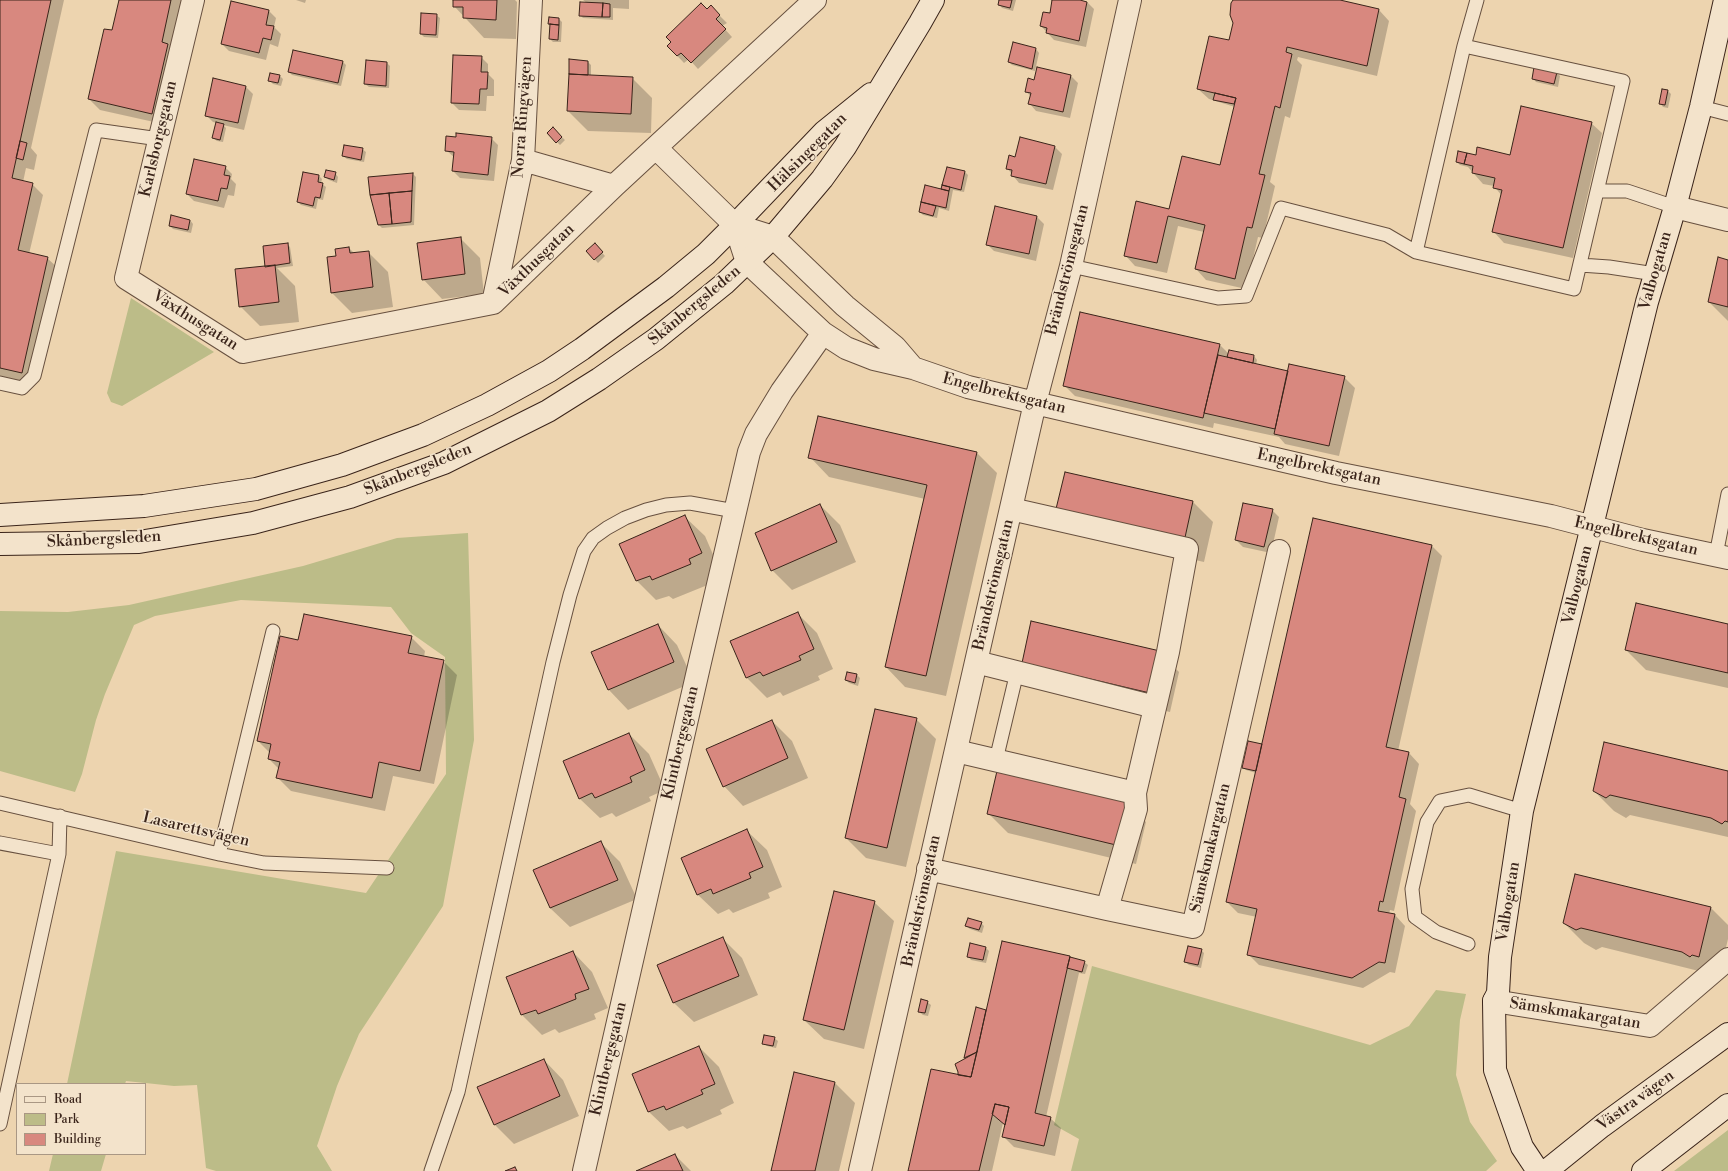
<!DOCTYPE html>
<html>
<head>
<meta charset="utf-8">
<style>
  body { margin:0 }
  #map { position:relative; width:1728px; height:1171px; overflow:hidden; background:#edd4af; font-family:"Libre Bodoni",serif }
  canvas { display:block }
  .legend { position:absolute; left:16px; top:1083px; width:130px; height:72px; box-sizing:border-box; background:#f3e3cb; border:1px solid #a99784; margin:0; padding:5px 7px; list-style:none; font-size:12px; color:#3a241a }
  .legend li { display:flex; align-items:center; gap:8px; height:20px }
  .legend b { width:20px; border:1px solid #a99784 }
</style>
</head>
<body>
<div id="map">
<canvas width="1728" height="1171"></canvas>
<ul class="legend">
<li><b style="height:5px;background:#f3e3cb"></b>Road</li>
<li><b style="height:11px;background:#bcbc88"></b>Park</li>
<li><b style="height:11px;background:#d8887f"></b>Building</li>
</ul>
</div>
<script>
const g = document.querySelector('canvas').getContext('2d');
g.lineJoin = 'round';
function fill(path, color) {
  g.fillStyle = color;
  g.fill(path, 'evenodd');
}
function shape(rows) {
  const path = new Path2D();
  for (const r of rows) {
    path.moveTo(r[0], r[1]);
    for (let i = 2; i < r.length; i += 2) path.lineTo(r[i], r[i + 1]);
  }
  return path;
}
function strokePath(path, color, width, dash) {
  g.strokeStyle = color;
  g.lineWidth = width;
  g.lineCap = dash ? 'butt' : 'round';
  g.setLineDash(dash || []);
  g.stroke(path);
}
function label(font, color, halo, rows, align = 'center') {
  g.font = font + ' "Libre Bodoni",serif';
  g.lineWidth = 3;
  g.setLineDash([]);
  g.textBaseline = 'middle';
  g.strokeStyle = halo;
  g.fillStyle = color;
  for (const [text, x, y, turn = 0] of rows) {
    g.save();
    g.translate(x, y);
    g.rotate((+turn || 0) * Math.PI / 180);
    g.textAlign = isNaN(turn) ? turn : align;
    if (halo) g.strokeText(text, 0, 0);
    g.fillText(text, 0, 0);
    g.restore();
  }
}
fill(shape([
  [131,298,214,352,122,406,111,402,107,393],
  [468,533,474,740,443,906,359,1034,337,1086,317,1146,332,1171,216,1171,206,1168,197,1085,174,1086,126,1081,125,1084,67,1084,116,851,366,893,446,774,445,657,411,633,391,607,241,600,155,616,134,625,105,694,96,720,82,774,75,792,0,771,0,611,68,612,129,605,303,566,397,538],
  [1092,966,1370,1045,1409,1026,1436,990,1466,994,1460,1020,1456,1075,1470,1122,1497,1161,1486,1171,1071,1171,1079,1139,1054,1125],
  [1728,1130,1728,1171,1674,1171],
  [53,1154,106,1154,101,1171,49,1171]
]), '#bcbc88');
fill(shape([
  [0,0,64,0,31,148,37,155,34,170,26,168,23,182,32,184,43,195,29,254,47,258,58,268,33,383,0,376],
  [120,0,184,0,163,124,100,110,89,99,113,32],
  [296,0,306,0,305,3],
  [454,0,515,0,517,2,516,39,484,38,454,6],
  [583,0,629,0,629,9,613,8,613,20,583,18,580,15,587,3],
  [1000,0,1016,0,1013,11,1002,8,999,4],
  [1054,0,1076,0,1087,2,1094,9,1086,47,1054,40,1041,26,1051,14],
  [1235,0,1336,0,1379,10,1389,21,1377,76,1298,57,1297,60,1302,65,1290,118,1285,116,1270,182,1275,186,1263,238,1258,237,1246,289,1206,280,1196,269,1204,232,1178,226,1167,273,1135,266,1125,255,1170,210,1221,166,1235,107,1209,99,1198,89,1229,41,1234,23],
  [232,2,269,11,276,18,274,27,281,34,278,47,270,44,266,60,229,51,222,44],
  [707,11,718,14,727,23,722,26,732,37,698,69,689,59,684,63,668,46],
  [436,15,440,18,438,38,424,37,421,34],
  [559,19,562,22,561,42,553,42,550,39],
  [1013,44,1036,49,1039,53,1035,71,1012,65,1009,62],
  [481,57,488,64,488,74,494,80,494,96,487,96,486,111,459,110,452,103],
  [343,62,346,65,341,86,292,75,289,72],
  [588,62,591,65,591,76,632,78,652,98,651,133,588,131,568,111],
  [387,63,390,66,389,88,369,87,365,84],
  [1535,68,1557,73,1560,76,1558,87,1536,82,1533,78],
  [280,76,283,79,281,86,273,84,269,80],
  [1071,76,1078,83,1070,118,1036,111,1030,104,1031,97,1026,91,1035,82],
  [246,87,253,94,244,130,223,125,226,128,223,142,217,141,213,138,217,123,213,122,206,115],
  [1663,90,1668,91,1671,94,1668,108,1663,107,1660,103],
  [1591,123,1602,133,1573,258,1504,243,1494,232,1502,196,1494,186,1483,184,1468,167,1460,165,1457,162,1476,156,1511,156],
  [553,129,565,140,560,145,548,133],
  [491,138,498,145,494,181,460,178,453,171,455,158,446,150],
  [1021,139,1055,147,1062,154,1053,190,1019,183,1007,168,1016,158],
  [362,149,366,152,364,162,347,159,343,156],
  [225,167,232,174,231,179,236,184,234,196,228,195,224,208,194,201,187,194],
  [947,168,965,172,968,175,964,192,953,190,949,211,939,208,937,218,923,215,920,212,926,186,942,190],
  [303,173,319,176,322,179,321,183,326,187,323,200,318,199,316,209,301,205,298,202],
  [335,173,338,177,337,183,329,180,325,177],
  [413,174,416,177,414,225,382,228,379,225,369,178],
  [1037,217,1044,224,1036,261,994,251,987,244],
  [190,220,193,224,191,233,173,229,170,226],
  [460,238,480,258,484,294,442,299,423,279],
  [287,244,290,247,293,266,277,268,295,286,299,322,260,326,240,306,266,267],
  [595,245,605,256,598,263,587,251],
  [349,248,355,254,368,252,388,272,393,307,352,313,332,293,337,257],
  [1728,261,1728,321,1709,302],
  [1220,345,1229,354,1230,351,1254,356,1257,360,1256,364,1289,372,1344,377,1355,388,1339,456,1285,444,1279,437,1214,423,1213,428,1075,396,1064,385],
  [977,453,997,473,946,696,905,687,886,667,925,499,829,477,810,457],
  [1065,473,1193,502,1213,522,1204,562,1076,533],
  [820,505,840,525,856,562,792,590,772,570],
  [1272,510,1279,517,1271,553,1243,547,1236,540],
  [685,517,705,536,721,573,708,579,710,584,673,599,669,596,656,600,637,581],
  [1432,546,1442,556,1398,751,1409,753,1419,764,1410,804,1416,811,1394,911,1390,910,1389,914,1395,915,1405,926,1395,973,1390,972,1363,988,1259,965,1248,954,1257,917,1238,913,1227,902,1256,773,1246,770,1243,767],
  [797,613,817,633,833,669,818,676,820,680,783,696,780,692,767,698,747,678,731,641],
  [658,625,677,645,694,682,628,710,609,690,593,652],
  [1728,625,1728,688,1646,670,1626,650],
  [411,637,425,651,424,657,443,661,457,675,434,784,393,776,385,811,291,791,277,777,279,769,269,759,270,753,258,741,299,641],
  [1159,652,1179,672,1170,712,1043,682,1023,663],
  [848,673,857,675,860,678,858,686,849,683,846,680],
  [916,719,936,739,906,867,866,858,846,838],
  [772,721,792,741,808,778,743,806,724,786],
  [629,734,649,754,665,790,649,797,651,801,616,817,612,813,600,818,580,799,564,762],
  [1728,773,1728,837,1630,815,1626,818,1614,811,1594,791],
  [1126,803,1146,822,1136,864,1008,833,988,813],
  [747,831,767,850,782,887,768,893,770,898,733,913,729,909,718,914,698,895,683,858],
  [600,842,620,862,637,899,570,927,550,908],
  [1576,876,1711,908,1728,925,1728,939,1719,976,1602,947,1596,950,1584,943,1564,923],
  [874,902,894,921,864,1049,824,1039,804,1020],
  [981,923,984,926,982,933,970,929,966,926],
  [723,939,742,958,758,995,694,1022,674,1003,658,966],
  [986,948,989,951,986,963,971,960,968,956],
  [1201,950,1204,953,1201,968,1189,965,1185,962],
  [573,952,592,972,608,1008,594,1014,596,1019,559,1033,555,1029,542,1035,522,1015,507,978],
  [1070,957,1084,962,1088,965,1085,974,1079,973,1046,1117,1050,1118,1061,1128,1055,1156,1014,1147,1003,1136,1006,1125,1003,1123,992,1171,909,1171,958,1076,965,1059,976,1008,987,1012],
  [927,1002,931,1005,928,1016,923,1015,919,1012],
  [774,1038,778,1041,776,1048,767,1046,763,1043],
  [699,1047,719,1067,734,1103,720,1110,722,1114,687,1129,683,1126,669,1131,649,1112],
  [544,1060,563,1080,579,1116,514,1144,494,1124],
  [835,1083,855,1103,839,1171,773,1171],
  [675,1155,691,1171,639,1171]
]), '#0003');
const building = shape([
  [0,0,51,0,12,178,33,183,18,250,48,257,22,373,0,368,0,0],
  [119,0,171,0,162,42,168,44,152,114,88,99,104,29,112,30,119,0],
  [453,0,497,0,496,20,463,18,463,7,453,7,453,0],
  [999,0,1012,0,1010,8,998,5,999,0],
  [1052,0,1080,0,1087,2,1079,41,1046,33,1047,28,1040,26,1043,12,1050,13,1052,0],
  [1233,0,1340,0,1379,9,1367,66,1287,47,1286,52,1292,54,1280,108,1275,106,1259,174,1265,175,1252,228,1247,227,1235,279,1195,269,1205,225,1168,216,1157,263,1124,256,1136,201,1169,209,1182,156,1220,165,1236,98,1197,89,1209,36,1229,40,1233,23,1230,15,1231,3,1233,0],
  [231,1,269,10,266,25,274,26,271,40,263,38,259,53,221,44,231,1],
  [580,2,603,3,602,17,579,16,580,2],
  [603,3,610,4,610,17,602,17,603,3],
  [701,3,707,9,711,5,720,15,716,19,726,29,691,63,681,53,677,56,667,46,671,42,666,37,701,3],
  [421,13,437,14,436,35,420,34,421,13],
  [549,17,559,18,559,25,548,24,549,17],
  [550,24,559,25,558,40,549,39,550,24],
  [1013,42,1036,48,1032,69,1008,62,1013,42],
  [293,50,343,61,338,83,288,72,293,50],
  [453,55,482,56,481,72,488,72,487,89,480,89,479,104,451,103,453,55],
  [569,59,588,61,588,75,569,74,569,59],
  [366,60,387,62,386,86,364,84,366,60],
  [1037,67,1071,75,1063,112,1028,104,1031,93,1025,92,1028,78,1034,80,1037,67],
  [1534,67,1557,72,1554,84,1532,79,1534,67],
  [270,73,280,75,278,83,268,81,270,73],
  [569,74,633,77,631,114,567,111,569,74],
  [213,78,246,86,238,123,205,116,213,78],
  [1662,89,1668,90,1665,105,1659,104,1662,89],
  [1215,93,1236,98,1234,104,1213,100,1215,93],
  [1521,106,1592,122,1563,248,1492,232,1502,190,1493,188,1495,178,1472,173,1473,166,1464,164,1467,153,1476,155,1477,147,1510,155,1521,106],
  [216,122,224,124,220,140,212,138,216,122],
  [553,127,562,137,556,143,547,133,553,127],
  [456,133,492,137,488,175,452,171,454,152,445,151,446,136,456,137,456,133],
  [1020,137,1055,146,1046,184,1011,176,1012,170,1006,169,1009,155,1015,157,1020,137],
  [20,141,27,143,23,160,16,158,20,141],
  [344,145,363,148,361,160,342,156,344,145],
  [1458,151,1467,153,1464,164,1456,162,1458,151],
  [194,159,226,166,224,175,230,176,227,189,221,188,218,201,186,194,194,159],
  [947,167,965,171,961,190,942,185,947,167],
  [326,170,336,172,334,180,324,177,326,170],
  [303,172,319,175,318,182,323,183,320,198,315,197,313,206,297,202,303,172],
  [413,173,412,191,370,195,368,177,413,173],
  [925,185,949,191,946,208,921,202,925,185],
  [942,185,950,187,949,191,941,189,942,185],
  [412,191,411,222,392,224,389,193,412,191],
  [389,193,392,224,378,225,370,195,389,193],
  [921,202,936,206,933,216,919,212,921,202],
  [995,206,1037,216,1029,254,986,245,995,206],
  [171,215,190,220,188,230,169,226,171,215],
  [461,237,465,274,422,280,417,243,461,237],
  [288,243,290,263,265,267,263,246,288,243],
  [595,243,603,252,594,260,586,251,595,243],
  [349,247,350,253,369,251,373,287,331,293,327,257,336,256,335,249,349,247],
  [1718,257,1728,260,1728,307,1708,302,1718,257],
  [275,265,279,302,239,307,235,269,275,265],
  [1080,312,1220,344,1203,418,1063,386,1080,312],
  [1229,350,1254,355,1253,363,1227,357,1229,350],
  [1218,355,1288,371,1275,429,1204,413,1218,355],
  [1289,364,1345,376,1329,446,1274,434,1289,364],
  [818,416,977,452,926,676,885,667,927,485,808,458,818,416],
  [1065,472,1193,501,1184,542,1055,513,1065,472],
  [1243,503,1273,509,1264,547,1235,540,1243,503],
  [820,504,837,542,771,571,755,533,820,504],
  [685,515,702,553,689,559,691,564,652,580,650,576,636,581,619,544,685,515],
  [1313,518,1432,545,1386,747,1409,752,1399,797,1406,799,1383,902,1380,901,1378,911,1395,914,1385,963,1379,962,1352,978,1247,955,1257,909,1226,902,1313,518],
  [1636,603,1728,624,1728,673,1625,650,1636,603],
  [798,612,814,649,799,656,801,660,763,676,760,672,746,678,730,641,798,612],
  [304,614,412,636,408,653,444,660,420,771,379,762,372,798,276,778,280,762,268,759,271,744,257,741,280,636,298,640,304,614],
  [1031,621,1160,651,1150,693,1022,663,1031,621],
  [658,624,674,662,608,690,591,652,658,624],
  [847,672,857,674,855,683,845,680,847,672],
  [875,709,917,718,887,848,845,838,875,709],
  [772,720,788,758,723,787,706,749,772,720],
  [629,733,645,770,630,777,632,782,595,798,592,793,579,799,563,761,629,733],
  [1248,741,1262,744,1256,771,1242,768,1248,741],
  [1604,742,1728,771,1728,822,1725,821,1722,824,1711,818,1610,795,1606,798,1593,791,1604,742],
  [997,771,1127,802,1116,845,987,814,997,771],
  [747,829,763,867,749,873,751,878,713,894,711,889,697,895,681,858,747,829],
  [601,841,618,880,550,908,533,870,601,841],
  [1575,874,1711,907,1699,957,1692,955,1690,957,1682,952,1581,928,1576,930,1563,923,1575,874],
  [834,891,875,901,844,1030,803,1020,834,891],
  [968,918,982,922,979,930,965,926,968,918],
  [723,937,739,976,673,1003,657,965,723,937],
  [1002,941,1070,956,1035,1113,1051,1117,1044,1146,1002,1137,1009,1107,995,1104,979,1171,908,1171,931,1069,971,1077,1002,941],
  [970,943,986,947,983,960,967,957,970,943],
  [1188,946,1202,949,1198,965,1184,962,1188,946],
  [573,951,589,989,575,994,576,999,538,1014,536,1010,521,1015,506,977,573,951],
  [1070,957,1085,961,1082,972,1067,968,1070,957],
  [921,999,928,1001,925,1013,918,1012,921,999],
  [976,1007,986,1010,977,1052,964,1058,976,1007],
  [764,1035,775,1037,773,1046,762,1044,764,1035],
  [699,1046,715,1084,701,1090,703,1094,666,1110,664,1106,648,1112,632,1074,699,1046],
  [977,1052,971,1077,958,1075,958,1072,955,1064,977,1052],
  [544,1059,560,1096,494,1125,477,1087,544,1059],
  [794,1072,835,1082,815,1171,771,1171,794,1072],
  [995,1104,1009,1107,1005,1125,992,1114,995,1104],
  [675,1154,683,1171,636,1171,675,1154],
  [515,1167,517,1171,505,1171,515,1167]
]);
fill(building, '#d8887f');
strokePath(building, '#3a241a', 1);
const lane = shape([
  [1701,107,1728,114],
  [1598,191,1627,191,1675,207],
  [1416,252,1574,289,1623,81,1464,46],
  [1580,265,1609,267,1655,274],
  [1071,266,1218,298,1246,296,1281,208,1387,235,1416,252,1464,46,1477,0],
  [0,383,22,388,34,376,96,130,159,139],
  [1716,555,1728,494],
  [996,760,1017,672],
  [0,803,219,854,264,863,387,868],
  [0,843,59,854],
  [219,854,273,631],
  [1468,944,1436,932,1415,917,1412,889,1427,822,1440,801,1469,795,1522,811],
  [0,1124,59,854,60,816],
  [431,1171,458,1092,553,662,570,595,584,551,593,538,607,528,625,518,646,510,666,505,690,503,735,511]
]);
const street = shape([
  [193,0,126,278,243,352,493,303,614,186,815,0],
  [656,148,735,225,773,237,845,306,895,347,913,368],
  [523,160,614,186],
  [1675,207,1728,220],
  [735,225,747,262,823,333,846,348,874,359,913,368,968,387,1035,403,1336,473,1551,516,1643,540,1728,558],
  [493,303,523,160,531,0],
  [1011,509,1187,549,1168,652,1135,793,1136,809,1107,909],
  [976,662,1155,707],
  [956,751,1135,793],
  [928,869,1107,909,1193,927,1279,551],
  [1494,1001,1650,1026,1728,959],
  [584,1171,700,662,749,452,756,434,782,391,823,333],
  [860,1171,1035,403,1071,266,1130,0]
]);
const secondary = shape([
  [0,515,144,506,256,489,342,465,423,435,487,405,549,371,582,349,666,287,706,254,735,225,824,132,871,94],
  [0,544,139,542,253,523,350,497,444,463,548,411,599,379,656,339,724,284,773,237,822,179,845,147,920,23,933,0],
  [1538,1171,1522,1147,1495,1070,1494,1001,1498,993,1500,957,1522,811,1647,302,1675,207,1701,107,1725,0],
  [1546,1171,1602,1126,1728,1034],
  [1643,1171,1728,1105]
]);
strokePath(lane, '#67503f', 15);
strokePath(street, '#67503f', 24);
strokePath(secondary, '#3a241a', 24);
strokePath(lane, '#f3e3cb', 13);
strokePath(street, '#f3e3cb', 22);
strokePath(secondary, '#f3e3cb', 22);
label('16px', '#3a241a', '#f3e3cb', [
  ["Norra Ringvägen",523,117,-86],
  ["Karlsborgsgatan",159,139,-77],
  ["Hälsingegatan",808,153,-45],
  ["Växthusgatan",537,261,-44],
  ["Brändströmsgatan",1068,270,-76],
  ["Valbogatan",1656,271,-74],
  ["Skånbergsleden",695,306,-40],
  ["Växthusgatan",195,321,32],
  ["Engelbrektsgatan",1004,394,14],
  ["Engelbrektsgatan",1319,468,12],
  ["Skånbergsleden",418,470,-22],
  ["Engelbrektsgatan",1636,537,13],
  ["Skånbergsleden",104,540,-3],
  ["Brändströmsgatan",994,585,-77],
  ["Valbogatan",1578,585,-76],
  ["Klintbergsgatan",681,743,-77],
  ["Lasarettsvägen",196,830,13],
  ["Sämskmakargatan",1211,848,-77],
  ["Brändströmsgatan",922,901,-78],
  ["Valbogatan",1509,902,-81],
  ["Sämskmakargatan",1575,1014,9],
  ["Klintbergsgatan",609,1059,-77],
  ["Västra vägen",1636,1101,-36]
]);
</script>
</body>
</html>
